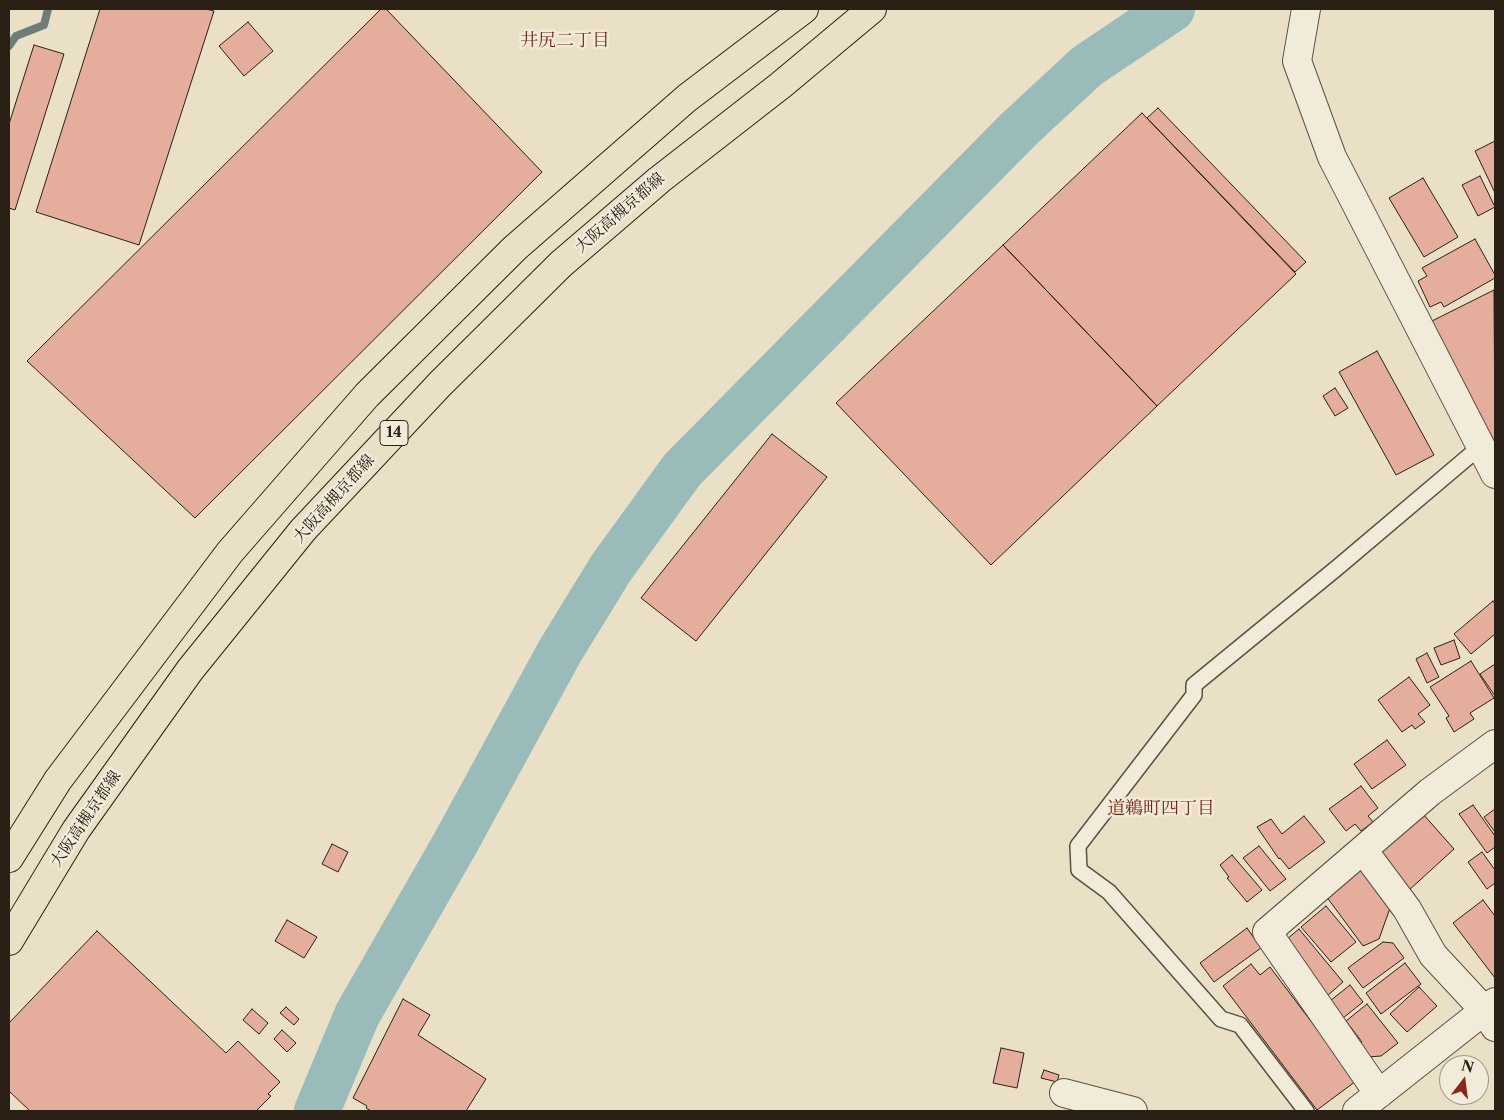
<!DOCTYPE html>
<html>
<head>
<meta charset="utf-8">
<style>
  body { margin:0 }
  #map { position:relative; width:1504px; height:1120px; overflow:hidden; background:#eae0c6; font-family:"Libre Caslon Text",serif }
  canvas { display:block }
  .frame { position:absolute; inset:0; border:10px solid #2b2016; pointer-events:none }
  .north { position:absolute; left:1439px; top:1055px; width:50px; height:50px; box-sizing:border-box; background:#f1ebda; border:1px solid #a29a8c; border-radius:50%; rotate:15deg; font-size:14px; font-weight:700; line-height:20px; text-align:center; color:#2b2016 }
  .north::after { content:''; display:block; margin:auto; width:18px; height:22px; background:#8f2418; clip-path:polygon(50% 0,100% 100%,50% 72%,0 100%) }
</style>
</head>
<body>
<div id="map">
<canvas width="1504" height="1120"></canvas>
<div class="frame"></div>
<div class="north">N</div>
</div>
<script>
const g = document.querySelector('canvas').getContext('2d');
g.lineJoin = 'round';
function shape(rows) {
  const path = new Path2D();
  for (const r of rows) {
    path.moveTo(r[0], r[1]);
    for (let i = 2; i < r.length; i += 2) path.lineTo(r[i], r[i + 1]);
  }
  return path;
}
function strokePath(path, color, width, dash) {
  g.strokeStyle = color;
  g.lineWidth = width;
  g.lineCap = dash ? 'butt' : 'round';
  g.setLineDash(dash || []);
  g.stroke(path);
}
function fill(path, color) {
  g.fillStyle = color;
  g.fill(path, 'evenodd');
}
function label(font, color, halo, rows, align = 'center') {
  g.font = font + ' "Libre Caslon Text","Noto Serif JP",serif';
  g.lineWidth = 5;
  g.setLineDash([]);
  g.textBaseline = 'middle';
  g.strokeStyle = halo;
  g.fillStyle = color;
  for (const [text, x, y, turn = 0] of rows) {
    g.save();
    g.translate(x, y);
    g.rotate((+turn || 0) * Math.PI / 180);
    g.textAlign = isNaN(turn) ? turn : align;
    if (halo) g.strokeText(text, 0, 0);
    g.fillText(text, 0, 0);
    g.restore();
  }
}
strokePath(shape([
  [9,46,16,36,44,25,48,9],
  [300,1111,342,1009,496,732,602,549,673,459,976,148,1083,47,1143,9]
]), '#6d7e79', 8);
strokePath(shape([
  [317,1111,357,1015,456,842,560,651,611,568,682,470,1019,129,1087,66,1172,9]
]), '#99bcbb', 46);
const building = shape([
  [100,9,206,9,214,11,139,245,36,212,100,9],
  [381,9,386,9,542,172,195,518,27,361,381,9],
  [248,22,273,51,244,76,219,46,248,22],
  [34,45,64,54,15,210,9,208,9,124,34,45],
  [1158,108,1306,262,1295,272,1147,118,1158,108],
  [1142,113,1296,274,1157,406,1003,245,1142,113],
  [1495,141,1495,193,1475,151,1495,141],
  [1480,176,1495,207,1478,216,1462,185,1480,176],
  [1423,178,1458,237,1424,257,1389,198,1423,178],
  [1475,239,1495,275,1495,278,1444,307,1441,302,1430,307,1418,281,1427,276,1422,268,1475,239],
  [1003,245,1157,406,991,565,836,403,1003,245],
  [1494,290,1495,443,1494,444,1432,321,1494,290],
  [1377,351,1434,455,1396,475,1339,372,1377,351],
  [1335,388,1348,408,1335,416,1323,396,1335,388],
  [772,434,827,477,696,641,641,598,772,434],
  [1493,601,1495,604,1495,634,1471,654,1454,634,1493,601],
  [1454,640,1460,658,1441,665,1434,648,1454,640],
  [1427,653,1439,677,1427,683,1416,659,1427,653],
  [1471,661,1494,698,1470,713,1474,719,1454,732,1446,718,1449,716,1430,687,1471,661],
  [1495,664,1495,696,1480,674,1495,664],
  [1409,677,1430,705,1418,714,1425,722,1415,729,1412,725,1402,732,1378,700,1409,677],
  [1387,740,1406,765,1372,789,1354,764,1387,740],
  [1361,786,1378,808,1368,816,1373,822,1361,831,1355,824,1346,831,1329,809,1361,786],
  [1473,805,1495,836,1495,847,1487,853,1459,814,1473,805],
  [1495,809,1495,832,1484,817,1495,809],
  [1423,814,1454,849,1408,891,1376,855,1423,814],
  [1304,816,1325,842,1289,869,1280,858,1279,859,1257,827,1271,819,1282,834,1304,816],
  [332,844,348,852,338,872,322,864,332,844],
  [1259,846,1286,879,1270,891,1243,858,1259,846],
  [1482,852,1495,870,1495,883,1487,889,1468,862,1482,852],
  [1232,855,1262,890,1247,902,1227,878,1229,877,1220,865,1232,855],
  [1369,864,1394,897,1379,939,1363,946,1326,896,1369,864],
  [1483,900,1495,916,1495,978,1453,923,1483,900],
  [1326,906,1356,942,1331,962,1301,927,1326,906],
  [287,920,317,937,304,958,275,941,287,920],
  [1247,928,1261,948,1214,982,1200,963,1247,928],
  [1299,929,1343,982,1327,996,1287,939,1299,929],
  [97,931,226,1053,238,1041,280,1082,268,1094,271,1096,256,1111,30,1111,9,1091,9,1023,97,931],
  [1383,942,1393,943,1404,958,1363,988,1348,968,1383,942],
  [1405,963,1421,984,1381,1014,1366,993,1405,963],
  [1251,964,1260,975,1270,967,1356,1081,1317,1110,1223,986,1251,964],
  [1350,985,1363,1002,1343,1018,1330,1001,1350,985],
  [1419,987,1437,1006,1407,1032,1390,1014,1419,987],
  [403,999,430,1015,418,1035,486,1079,466,1111,371,1111,366,1108,367,1106,353,1098,403,999],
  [1367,1004,1398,1043,1381,1056,1367,1057,1358,1046,1362,1042,1346,1021,1367,1004],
  [286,1007,299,1019,294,1025,280,1013,286,1007],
  [252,1009,268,1023,259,1034,243,1020,252,1009],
  [282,1030,296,1043,287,1052,274,1039,282,1030],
  [1001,1048,1024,1053,1017,1088,993,1083,1001,1048],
  [1044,1070,1059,1075,1057,1082,1041,1078,1044,1070]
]);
fill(building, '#e5ae9c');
strokePath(building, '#2b2016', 1);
const lane = shape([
  [1306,1111,1240,1025,1221,1019,1109,892,1079,870,1078,846,1194,695,1194,685,1338,567,1481,446]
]);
const street = shape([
  [1306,9,1297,61,1332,157,1495,474],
  [1363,850,1407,909,1433,955,1484,1010,1495,1027],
  [1064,1093,1133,1111],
  [1379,1094,1267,932,1430,792,1495,744],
  [1357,1111,1495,1002]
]);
const primary = shape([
  [9,858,58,780,230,552,367,395,515,248,687,98,804,9],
  [9,941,76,830,190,670,303,530,440,384,561,264,659,180,781,85,872,9]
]);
strokePath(lane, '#5b5042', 18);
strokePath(street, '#5b5042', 30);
strokePath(primary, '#2b2016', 30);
strokePath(lane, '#f1ebda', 15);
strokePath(street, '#f1ebda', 28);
strokePath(primary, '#eae0c6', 28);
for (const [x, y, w] of [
  [394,433,28]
]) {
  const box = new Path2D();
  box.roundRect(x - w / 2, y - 12.5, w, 25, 4);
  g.fillStyle = '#f1ebda';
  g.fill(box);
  strokePath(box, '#2b2016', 1);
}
label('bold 15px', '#2b2016', null, [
  ["14",394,433]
]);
label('16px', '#2b2016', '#f1ebda', [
  ["大阪高槻京都線",620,213,-41],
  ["大阪高槻京都線",334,499,-48],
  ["大阪高槻京都線",86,819,-56]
]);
label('18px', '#7a1f14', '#f1ebda', [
  ["井尻二丁目",565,41],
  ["道鵜町四丁目",1161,809]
]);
</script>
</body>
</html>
